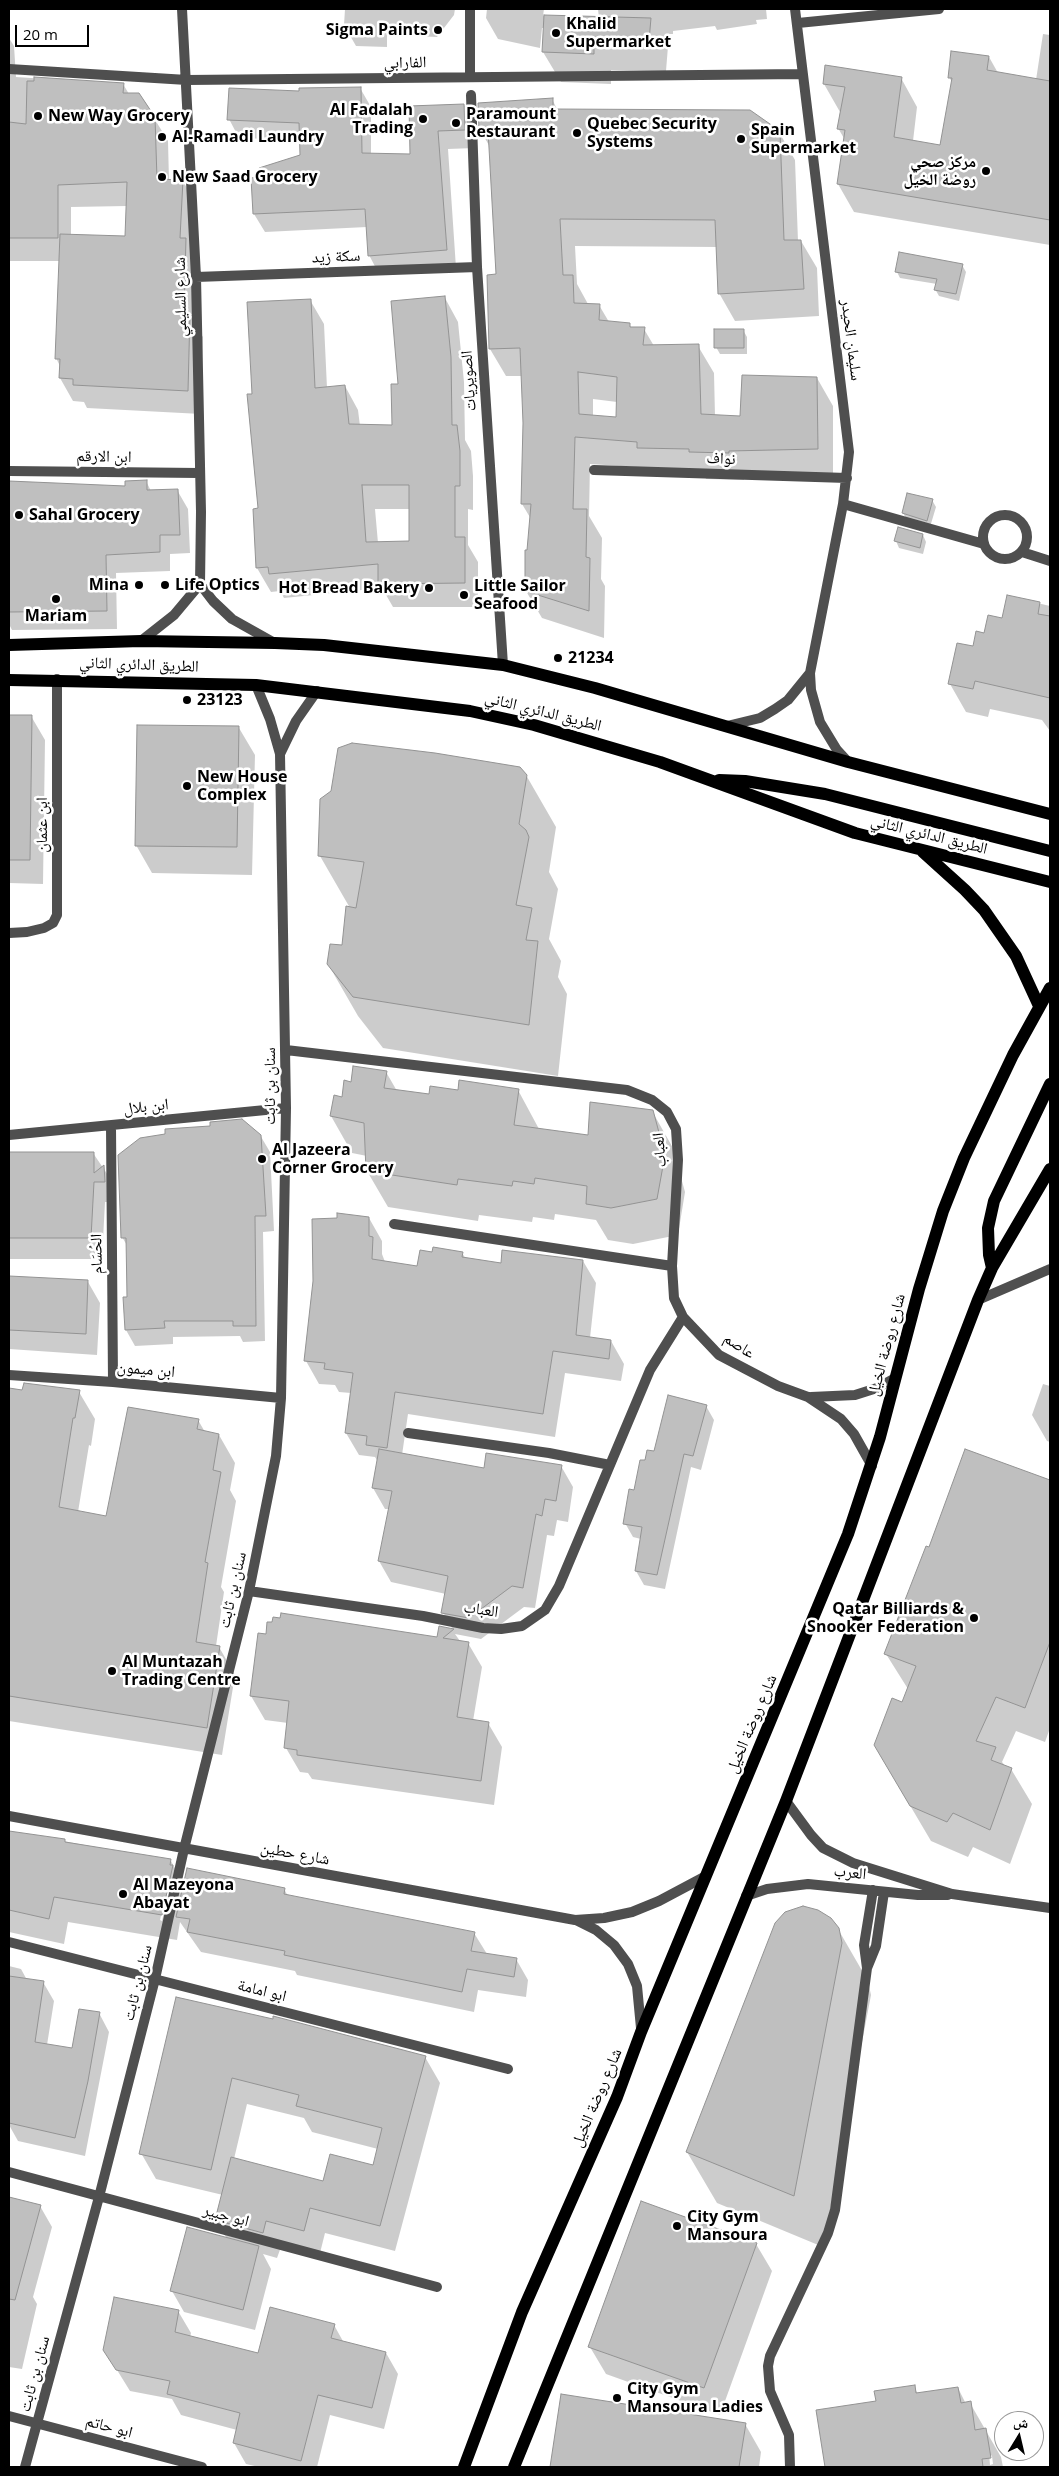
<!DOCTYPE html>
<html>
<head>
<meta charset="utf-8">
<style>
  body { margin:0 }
  #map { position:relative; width:1059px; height:2476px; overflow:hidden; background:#fff; font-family:"Open Sans","Noto Naskh Arabic",sans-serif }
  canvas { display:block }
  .frame { position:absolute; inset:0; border:10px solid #000; pointer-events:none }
  .north { position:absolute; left:994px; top:2411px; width:50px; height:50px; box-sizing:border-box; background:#fff; border:1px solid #999; border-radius:50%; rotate:9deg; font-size:14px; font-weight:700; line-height:20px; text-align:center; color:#000 }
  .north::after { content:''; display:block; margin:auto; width:18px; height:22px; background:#000; clip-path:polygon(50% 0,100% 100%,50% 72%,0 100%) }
  .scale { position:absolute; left:15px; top:25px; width:74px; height:22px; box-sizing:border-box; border:2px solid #000; border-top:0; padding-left:6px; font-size:15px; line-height:18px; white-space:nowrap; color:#000; -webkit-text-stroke:4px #fff; paint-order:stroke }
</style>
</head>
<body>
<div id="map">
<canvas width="1059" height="2476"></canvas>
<div class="frame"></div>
<div class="north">ش</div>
<div class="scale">20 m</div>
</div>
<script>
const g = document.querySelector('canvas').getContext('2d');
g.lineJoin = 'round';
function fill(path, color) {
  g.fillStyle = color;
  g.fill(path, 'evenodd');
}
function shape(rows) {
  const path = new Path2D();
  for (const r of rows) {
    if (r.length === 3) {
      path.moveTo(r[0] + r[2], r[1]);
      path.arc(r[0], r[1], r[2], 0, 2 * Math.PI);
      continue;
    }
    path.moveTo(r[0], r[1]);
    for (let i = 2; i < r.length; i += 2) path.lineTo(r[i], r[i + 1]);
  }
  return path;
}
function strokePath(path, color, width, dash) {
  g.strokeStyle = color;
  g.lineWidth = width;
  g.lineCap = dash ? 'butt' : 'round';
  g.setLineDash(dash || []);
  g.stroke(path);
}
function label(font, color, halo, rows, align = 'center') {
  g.font = font + ' "Open Sans","Noto Naskh Arabic",sans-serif';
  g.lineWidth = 5;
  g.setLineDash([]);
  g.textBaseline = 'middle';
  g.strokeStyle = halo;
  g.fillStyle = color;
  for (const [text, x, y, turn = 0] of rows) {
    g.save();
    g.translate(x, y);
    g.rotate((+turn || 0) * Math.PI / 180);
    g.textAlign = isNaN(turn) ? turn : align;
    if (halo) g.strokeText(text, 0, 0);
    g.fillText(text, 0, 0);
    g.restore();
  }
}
fill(shape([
  [345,9,455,9,454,15,437,37,387,35,387,47,356,46,344,25],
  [487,9,544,9,543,16,599,19,598,9,766,9,767,19,756,20,757,24,717,30,715,26,673,31,673,34,669,34,666,71,611,70,611,84,561,82,543,52,544,28,542,28,540,48,498,39,486,18],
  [1043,34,1050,35,1050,245,854,212,838,184,845,140,838,128,840,112,824,84,901,78,917,107,913,141,941,146,952,82,949,77,989,57,998,73,1036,80],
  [9,38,14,46,16,77,123,84,129,94,154,118,168,141,169,181,183,181,196,204,197,327,203,337,201,414,87,408,84,402,73,401,60,378,60,366,56,358,60,261,9,261],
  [127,206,126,237,71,236,71,207],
  [360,88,371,107,371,155,412,155,464,105,474,123,475,148,448,149,456,268,379,274,369,255,367,227,265,232,254,214,260,179,301,156,301,140,239,138,229,119,300,92],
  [552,99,558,111,779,132,795,160,798,241,801,241,817,268,819,316,735,321,719,293,717,247,575,246,577,284,588,304,599,305,609,322,629,324,632,329,644,329,654,346,698,346,714,373,715,416,741,417,817,378,833,406,833,476,744,478,744,480,706,479,705,476,651,468,590,464,589,516,602,538,601,579,605,586,604,638,542,618,526,591,531,519,522,504,524,423,522,376,506,376,490,349,498,275,490,147,480,130],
  [593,399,617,402,617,418,593,417],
  [962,265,966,272,959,301,939,296,935,289,937,284,900,278,897,272],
  [445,298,458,322,464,382,465,440,471,451,473,476,473,510,468,509,468,545,478,562,478,607,393,607,382,588,284,598,280,591,271,592,257,568,254,510,260,510,253,395,310,300,324,324,327,388,345,386,358,410,360,426,393,426,399,385],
  [375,509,410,509,410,543,378,543],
  [743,330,747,337,747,354,720,354,716,347],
  [146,481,151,491,177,490,188,509,190,553,170,554,170,571,116,573,117,629,12,630,9,624,9,483,126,487],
  [908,495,932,500,936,507,930,527,907,520,903,513],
  [923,535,926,542,923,554,899,548,896,541],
  [1008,596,1050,606,1050,731,1042,720,990,709,988,717,966,712,950,684,974,648,1003,619],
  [9,716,31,716,45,740,43,884,9,883],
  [239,728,255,755,252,875,152,873,136,845],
  [526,775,556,827,549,872,558,889,549,939,561,961,558,977,567,994,558,1076,383,1048,358,1016,328,964,343,947,350,908,320,856],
  [386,1072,397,1091,430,1095,459,1091,518,1090,539,1129,589,1136,652,1111,673,1148,685,1192,678,1235,633,1244,608,1240,596,1220,555,1214,554,1220,533,1217,532,1222,479,1215,478,1221,388,1207,367,1171,367,1156,352,1153,331,1116,352,1083],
  [212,1127,260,1135,270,1152,274,1231,263,1232,265,1341,243,1342,240,1336,173,1337,173,1344,135,1346,126,1330,129,1298,128,1247,122,1237],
  [93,1153,116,1187,116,1202,105,1202,102,1259,9,1259,9,1164],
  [369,1218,382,1241,382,1254,385,1262,418,1267,462,1253,466,1259,502,1265,583,1261,596,1283,590,1338,611,1341,624,1364,621,1381,565,1373,555,1437,408,1414,402,1455,485,1469,561,1466,573,1487,568,1522,557,1520,554,1536,547,1535,535,1608,524,1607,481,1639,455,1634,460,1641,468,1643,482,1667,473,1721,488,1723,502,1747,494,1805,312,1779,308,1773,300,1772,286,1748,288,1723,265,1720,251,1696,438,1638,440,1628,453,1630,443,1612,446,1594,391,1582,379,1561,389,1509,385,1509,373,1488,378,1462,375,1457,359,1455,346,1433,351,1393,339,1392,335,1385,319,1384,306,1361],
  [9,1277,88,1282,100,1303,97,1355,9,1349],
  [1043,1384,1050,1386,1050,1442,1047,1441,1032,1415],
  [9,1389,23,1392,79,1392,95,1419,91,1446,89,1445,78,1512,107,1517,198,1420,205,1432,219,1435,235,1463,230,1490,236,1501,221,1587,224,1592,216,1646,219,1647,235,1675,222,1755,9,1721],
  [706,1406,714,1420,701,1470,691,1467,665,1589,644,1585,636,1571,641,1539,633,1537,625,1523,635,1491,646,1462],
  [966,1450,1050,1482,1050,1728,1045,1742,1016,1731,1002,1762,1006,1767,1011,1769,1032,1804,1010,1864,973,1847,968,1857,931,1841,895,1780,903,1703,908,1689,886,1654,929,1549],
  [9,1831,171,1861,184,1885,284,1889,288,1896,474,1933,487,1954,516,1959,528,1980,526,1997,478,1990,474,2012,297,1975,295,1971,201,1952,180,1922,177,1940,68,1922,64,1944,9,1932],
  [168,1882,171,1882,162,1921,160,1920],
  [838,1929,868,1981,871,1995,823,2247,717,2203,687,2152],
  [9,1966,21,1969,27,1980,43,1982,54,2001,47,2045,73,2049,99,2013,109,2032,85,2156,18,2141,9,2125,9,2015,11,2003,9,2003],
  [177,1998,425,2057,440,2083,395,2251,325,2233,319,2257,281,2247,277,2258,263,2254,271,2269,255,2330,184,2312,172,2291,227,2239,216,2220,223,2195,156,2179,141,2153],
  [247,2104,304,2118,312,2132,378,2149,374,2167,324,2183,234,2159],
  [9,2198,40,2206,52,2227,33,2297,37,2304,22,2369,9,2367],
  [756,2244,772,2271,720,2415,606,2374,590,2347],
  [178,2311,191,2333,190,2337,259,2355,334,2325,344,2343,386,2353,398,2374,384,2429,330,2415,317,2467,259,2467,246,2464,234,2443,237,2430,181,2415,172,2399,130,2391,104,2349],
  [914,2387,918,2394,958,2388,966,2404,970,2403,1001,2457,1003,2467,826,2467,817,2411,877,2402],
  [989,2453,992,2456,993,2464,990,2465],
  [563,2395,745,2424,761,2452,759,2467,551,2467]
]), '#0003');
const building = shape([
  [544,15,651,18,649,41,594,40,594,54,542,52,544,15],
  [951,51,989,56,987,70,1050,81,1050,220,837,184,845,130,837,129,845,87,823,84,825,65,902,77,894,137,940,145,952,78,948,78,951,51],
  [34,77,124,83,123,93,139,93,155,117,157,179,183,180,180,238,186,238,184,313,190,313,188,391,73,385,73,379,59,378,60,359,55,359,60,234,125,236,127,182,58,185,58,238,9,238,9,122,26,124,27,81,34,81,34,77],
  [361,87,362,153,410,154,409,106,464,104,465,130,438,131,447,250,368,256,365,209,253,214,251,178,259,177,259,168,300,155,299,123,227,120,229,88,299,91,299,88,361,87],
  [553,98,553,109,750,110,780,131,784,240,801,240,804,289,718,294,715,220,560,219,563,275,573,275,574,303,600,304,599,320,630,323,630,327,645,327,643,345,699,344,701,414,740,416,742,375,817,377,818,449,729,451,729,453,689,452,689,449,637,448,637,442,575,437,573,509,587,509,586,557,590,558,589,611,525,591,525,550,527,550,531,504,521,504,523,423,520,348,489,349,487,275,496,274,488,130,479,130,478,103,553,98],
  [578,372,617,377,616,417,579,414,578,372],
  [899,252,963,264,956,294,934,290,937,279,895,272,899,252],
  [445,296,451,357,452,425,457,425,460,451,460,486,455,486,455,537,465,537,465,583,378,584,378,564,269,574,268,567,256,568,253,509,258,508,247,394,252,394,247,302,311,299,315,388,345,385,349,424,392,425,391,384,398,384,391,301,445,296],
  [362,485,409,485,409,541,366,542,362,485],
  [714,329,744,329,744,348,714,348,714,329],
  [147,480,147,490,178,489,180,535,160,535,160,552,106,555,107,611,9,612,9,481,125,486,125,481,147,480],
  [907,493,933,499,927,521,902,513,907,493],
  [898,527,923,534,920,548,894,541,898,527],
  [1007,595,1040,602,1038,614,1050,616,1050,698,975,681,973,689,948,684,957,643,973,646,976,631,984,633,988,615,1002,618,1007,595],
  [9,715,32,715,30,860,9,860,9,715],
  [137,725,239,726,237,847,135,846,137,725],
  [352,743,435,753,520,767,527,775,519,824,526,830,529,837,516,905,532,908,526,940,538,941,529,1025,353,997,327,964,330,944,342,945,346,906,356,908,364,862,318,856,320,799,331,791,338,748,352,743],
  [353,1066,387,1071,384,1088,429,1094,430,1086,458,1090,459,1080,519,1089,514,1125,588,1135,590,1102,653,1110,665,1155,657,1199,611,1208,586,1204,587,1186,535,1178,534,1184,513,1181,512,1186,458,1179,457,1185,366,1171,364,1123,330,1116,334,1095,342,1097,344,1080,351,1082,353,1066],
  [242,1119,261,1135,266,1216,255,1216,256,1326,233,1326,233,1321,164,1321,165,1328,125,1330,123,1297,127,1297,126,1238,121,1238,118,1155,140,1138,165,1134,165,1129,210,1126,210,1122,242,1119],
  [9,1152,94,1152,94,1173,104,1165,105,1182,94,1182,91,1238,9,1238,9,1152],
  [337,1213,369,1217,369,1236,373,1237,372,1259,417,1266,420,1250,432,1252,433,1247,463,1252,462,1257,501,1263,502,1250,583,1260,576,1335,611,1340,609,1359,553,1351,543,1414,395,1392,387,1448,366,1445,367,1436,345,1433,353,1373,324,1369,325,1363,304,1361,313,1281,312,1219,337,1218,337,1213],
  [9,1276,88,1280,86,1334,9,1330,9,1276],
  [24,1383,80,1390,75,1418,73,1418,59,1507,106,1516,128,1407,199,1419,197,1429,219,1434,213,1470,221,1472,205,1562,208,1563,196,1642,220,1646,207,1728,9,1696,9,1388,22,1390,24,1383],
  [668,1395,707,1405,693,1456,684,1454,657,1575,635,1571,642,1527,623,1524,629,1489,634,1490,640,1460,645,1460,647,1450,654,1451,668,1395],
  [379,1449,484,1468,486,1453,562,1465,556,1501,545,1499,542,1516,536,1514,523,1588,512,1586,469,1618,441,1613,448,1576,378,1561,392,1491,372,1488,379,1449],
  [965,1449,1050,1480,1050,1642,1025,1708,996,1697,976,1741,996,1747,991,1760,1012,1768,990,1830,953,1813,947,1822,910,1806,874,1745,892,1698,902,1702,916,1666,884,1654,926,1546,929,1547,965,1449],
  [281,1613,437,1637,439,1626,454,1629,443,1638,469,1642,457,1717,489,1722,481,1781,297,1755,297,1750,284,1748,289,1701,250,1696,258,1633,266,1634,267,1622,272,1622,273,1617,280,1618,281,1613],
  [9,1831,65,1839,65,1842,171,1859,170,1865,173,1865,162,1915,54,1897,49,1919,9,1910,9,1831],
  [187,1868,285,1888,284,1894,475,1932,471,1951,517,1958,514,1977,467,1969,462,1992,284,1955,285,1951,187,1932,190,1919,176,1917,187,1868],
  [803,1906,818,1910,831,1918,839,1928,842,1943,794,2196,686,2152,775,1923,785,1912,803,1906],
  [9,1976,44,1981,35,2042,72,2048,79,2009,100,2012,88,2081,75,2138,9,2123,9,1976],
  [176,1997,273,2019,273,2016,426,2056,380,2226,310,2208,304,2231,266,2221,263,2233,215,2220,231,2157,323,2181,330,2154,373,2165,382,2128,296,2106,299,2095,232,2078,211,2170,139,2154,176,1997],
  [9,2197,41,2205,15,2300,9,2299,9,2197],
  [641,2201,757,2243,704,2388,588,2347,641,2201],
  [187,2227,259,2246,243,2310,170,2291,187,2227],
  [114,2297,179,2310,175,2332,258,2353,270,2307,335,2324,331,2338,386,2352,372,2408,318,2395,301,2461,233,2443,240,2413,167,2394,170,2381,116,2370,103,2350,114,2297],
  [915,2385,916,2393,958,2387,961,2403,971,2401,975,2430,986,2428,991,2458,982,2459,983,2467,825,2467,816,2410,876,2401,874,2391,915,2385],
  [561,2394,746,2423,739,2467,550,2467,561,2394]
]);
fill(building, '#bfbfbf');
strokePath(building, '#939393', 1);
strokePath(shape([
  [795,9,849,452,843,504,810,673,811,690,820,722,837,750,848,762],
  [798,23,939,9],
  [9,69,187,80,803,74],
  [470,77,470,9],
  [471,95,477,267,503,665],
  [196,277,477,267],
  [594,470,847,478],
  [9,471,199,473],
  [843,504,984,544],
  [1005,537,22],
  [1022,552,1050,561],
  [200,584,213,601,232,619,273,642],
  [141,641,174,615,200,584,201,512,196,277,182,9],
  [727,726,760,718,775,709,788,700,810,673],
  [280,754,296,721,317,691],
  [9,933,27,932,44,928,53,923,57,915,57,679],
  [286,1050,627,1090,652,1100,667,1112,676,1129,678,1160,672,1266,674,1298,683,1317,719,1355,778,1386,808,1397,841,1419,854,1434,872,1466],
  [111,1126,113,1382],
  [9,1135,286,1108],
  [394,1224,672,1266],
  [978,1300,1050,1269],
  [9,1375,113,1382,281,1398],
  [811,1397,855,1395,877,1388,895,1378],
  [408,1433,549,1453,610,1465],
  [249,1591,423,1616,483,1628,501,1629,522,1626,545,1610,559,1586,650,1370,683,1317],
  [786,1801,811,1835,823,1848,853,1863,952,1894,1050,1908],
  [9,1816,575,1920,604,1918,632,1912,659,1901,706,1876],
  [746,1896,767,1889,808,1884,918,1895,948,1895],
  [576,1920,596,1930,614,1945,628,1964,637,1986,641,2028],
  [9,1942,508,2069],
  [867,1968,864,1945,873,1890],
  [9,2172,437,2287],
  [9,2416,202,2467],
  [25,2467,99,2197,155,1979,184,1849,249,1591,276,1456,281,1398,286,1108,280,754,270,719,256,685],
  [790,2467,789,2435,770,2391,768,2366,770,2356,828,2233,835,2210,867,1968,876,1946,884,1892]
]), '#4f4f4f', 10);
strokePath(shape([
  [9,645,141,641,275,643,324,645,503,665,595,688,848,762,1050,814],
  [9,680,256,685,470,711,534,725,660,762,855,833,1050,882],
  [719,780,745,781,825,794,1050,851],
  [923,852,965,890,984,910,1016,956,1039,1006],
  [992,1268,989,1255,988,1228,994,1201,1050,1084],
  [464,2467,522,2312,617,2097,641,2032,848,1534,880,1437,919,1289,943,1211,964,1158,1013,1055,1050,988],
  [514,2467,786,1801,978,1300,992,1268,1050,1169]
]), '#000', 12);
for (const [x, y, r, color] of [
  [438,30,5,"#000"],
  [556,33,5,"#000"],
  [38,116,5,"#000"],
  [423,119,5,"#000"],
  [456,123,5,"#000"],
  [577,133,5,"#000"],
  [162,137,5,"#000"],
  [741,139,5,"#000"],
  [986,171,5,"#000"],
  [162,177,5,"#000"],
  [19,515,5,"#000"],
  [139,585,5,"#000"],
  [165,585,5,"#000"],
  [429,588,5,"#000"],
  [464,595,5,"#000"],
  [56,599,5,"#000"],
  [558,658,5,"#000"],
  [187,700,5,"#000"],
  [187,786,5,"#000"],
  [262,1159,5,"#000"],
  [974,1618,5,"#000"],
  [112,1671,5,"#000"],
  [123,1894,5,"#000"],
  [677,2226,5,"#000"],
  [617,2398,5,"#000"]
]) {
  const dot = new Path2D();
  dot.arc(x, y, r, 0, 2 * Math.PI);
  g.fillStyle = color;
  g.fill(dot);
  strokePath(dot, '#fff', 2);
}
label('bold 16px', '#000', '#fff', [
  ["Khalid",566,24],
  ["Supermarket",566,42],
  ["Sigma Paints",428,30,"right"],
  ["Al Fadalah",413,110,"right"],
  ["Trading",413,128,"right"],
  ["Paramount",466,114],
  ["Restaurant",466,132],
  ["New Way Grocery",48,116],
  ["Quebec Security",587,124],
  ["Systems",587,142],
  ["Spain",751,130],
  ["Supermarket",751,148],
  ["Al-Ramadi Laundry",172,137],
  ["مركز صحي",976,162,"right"],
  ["روضة الخيل",976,180,"right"],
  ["New Saad Grocery",172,177],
  ["Sahal Grocery",29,515],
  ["Mina",129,585,"right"],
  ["Life Optics",175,585],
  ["Little Sailor",474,586],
  ["Seafood",474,604],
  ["Hot Bread Bakery",419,588,"right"],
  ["Mariam",56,616,"center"],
  ["21234",568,658],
  ["23123",197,700],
  ["New House",197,777],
  ["Complex",197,795],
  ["Al Jazeera",272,1150],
  ["Corner Grocery",272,1168],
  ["Qatar Billiards &",964,1609,"right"],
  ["Snooker Federation",964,1627,"right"],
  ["Al Muntazah",122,1662],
  ["Trading Centre",122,1680],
  ["Al Mazeyona",133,1885],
  ["Abayat",133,1903],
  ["City Gym",687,2217],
  ["Mansoura",687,2235],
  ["City Gym",627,2389],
  ["Mansoura Ladies",627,2407]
], 'left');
label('16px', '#000', '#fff', [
  ["الفارابي",405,63,-1],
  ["سكة زيد",336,257,-2],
  ["شارع السليمي",181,297,-91],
  ["سليمان الحيدر",851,340,83],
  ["الصويريات",469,381,-94],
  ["ابن الارقم",104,457,1],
  ["نواف",721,459,2],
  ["الطريق الدائري الثاني",139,665,2],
  ["الطريق الدائري الثاني",543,712,14],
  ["ابن عثمان",42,825,-90],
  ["الطريق الدائري الثاني",929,835,14],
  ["سنان بن ثابت",270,1086,-90],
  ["ابن بلال",146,1107,-6],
  ["العباب",660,1150,-95],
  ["الحُسَام",97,1254,-91],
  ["شارع روضة الخيل",887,1345,-75],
  ["عاصم",739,1346,33],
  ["ابن ميمون",146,1370,5],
  ["سنان بن ثابت",233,1590,-77],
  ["العباب",481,1610,8],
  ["شارع روضة الخيل",752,1724,-67],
  ["شارع حطين",295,1854,10],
  ["العرب",850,1873,6],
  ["سنان بن ثابت",138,1983,-76],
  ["ابو امامة",262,1991,14],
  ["شارع روضة الخيل",597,2098,-67],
  ["ابو جبير",226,2216,15],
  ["سنان بن ثابت",35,2374,-75],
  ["ابو حاتم",109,2427,15]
]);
</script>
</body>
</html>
